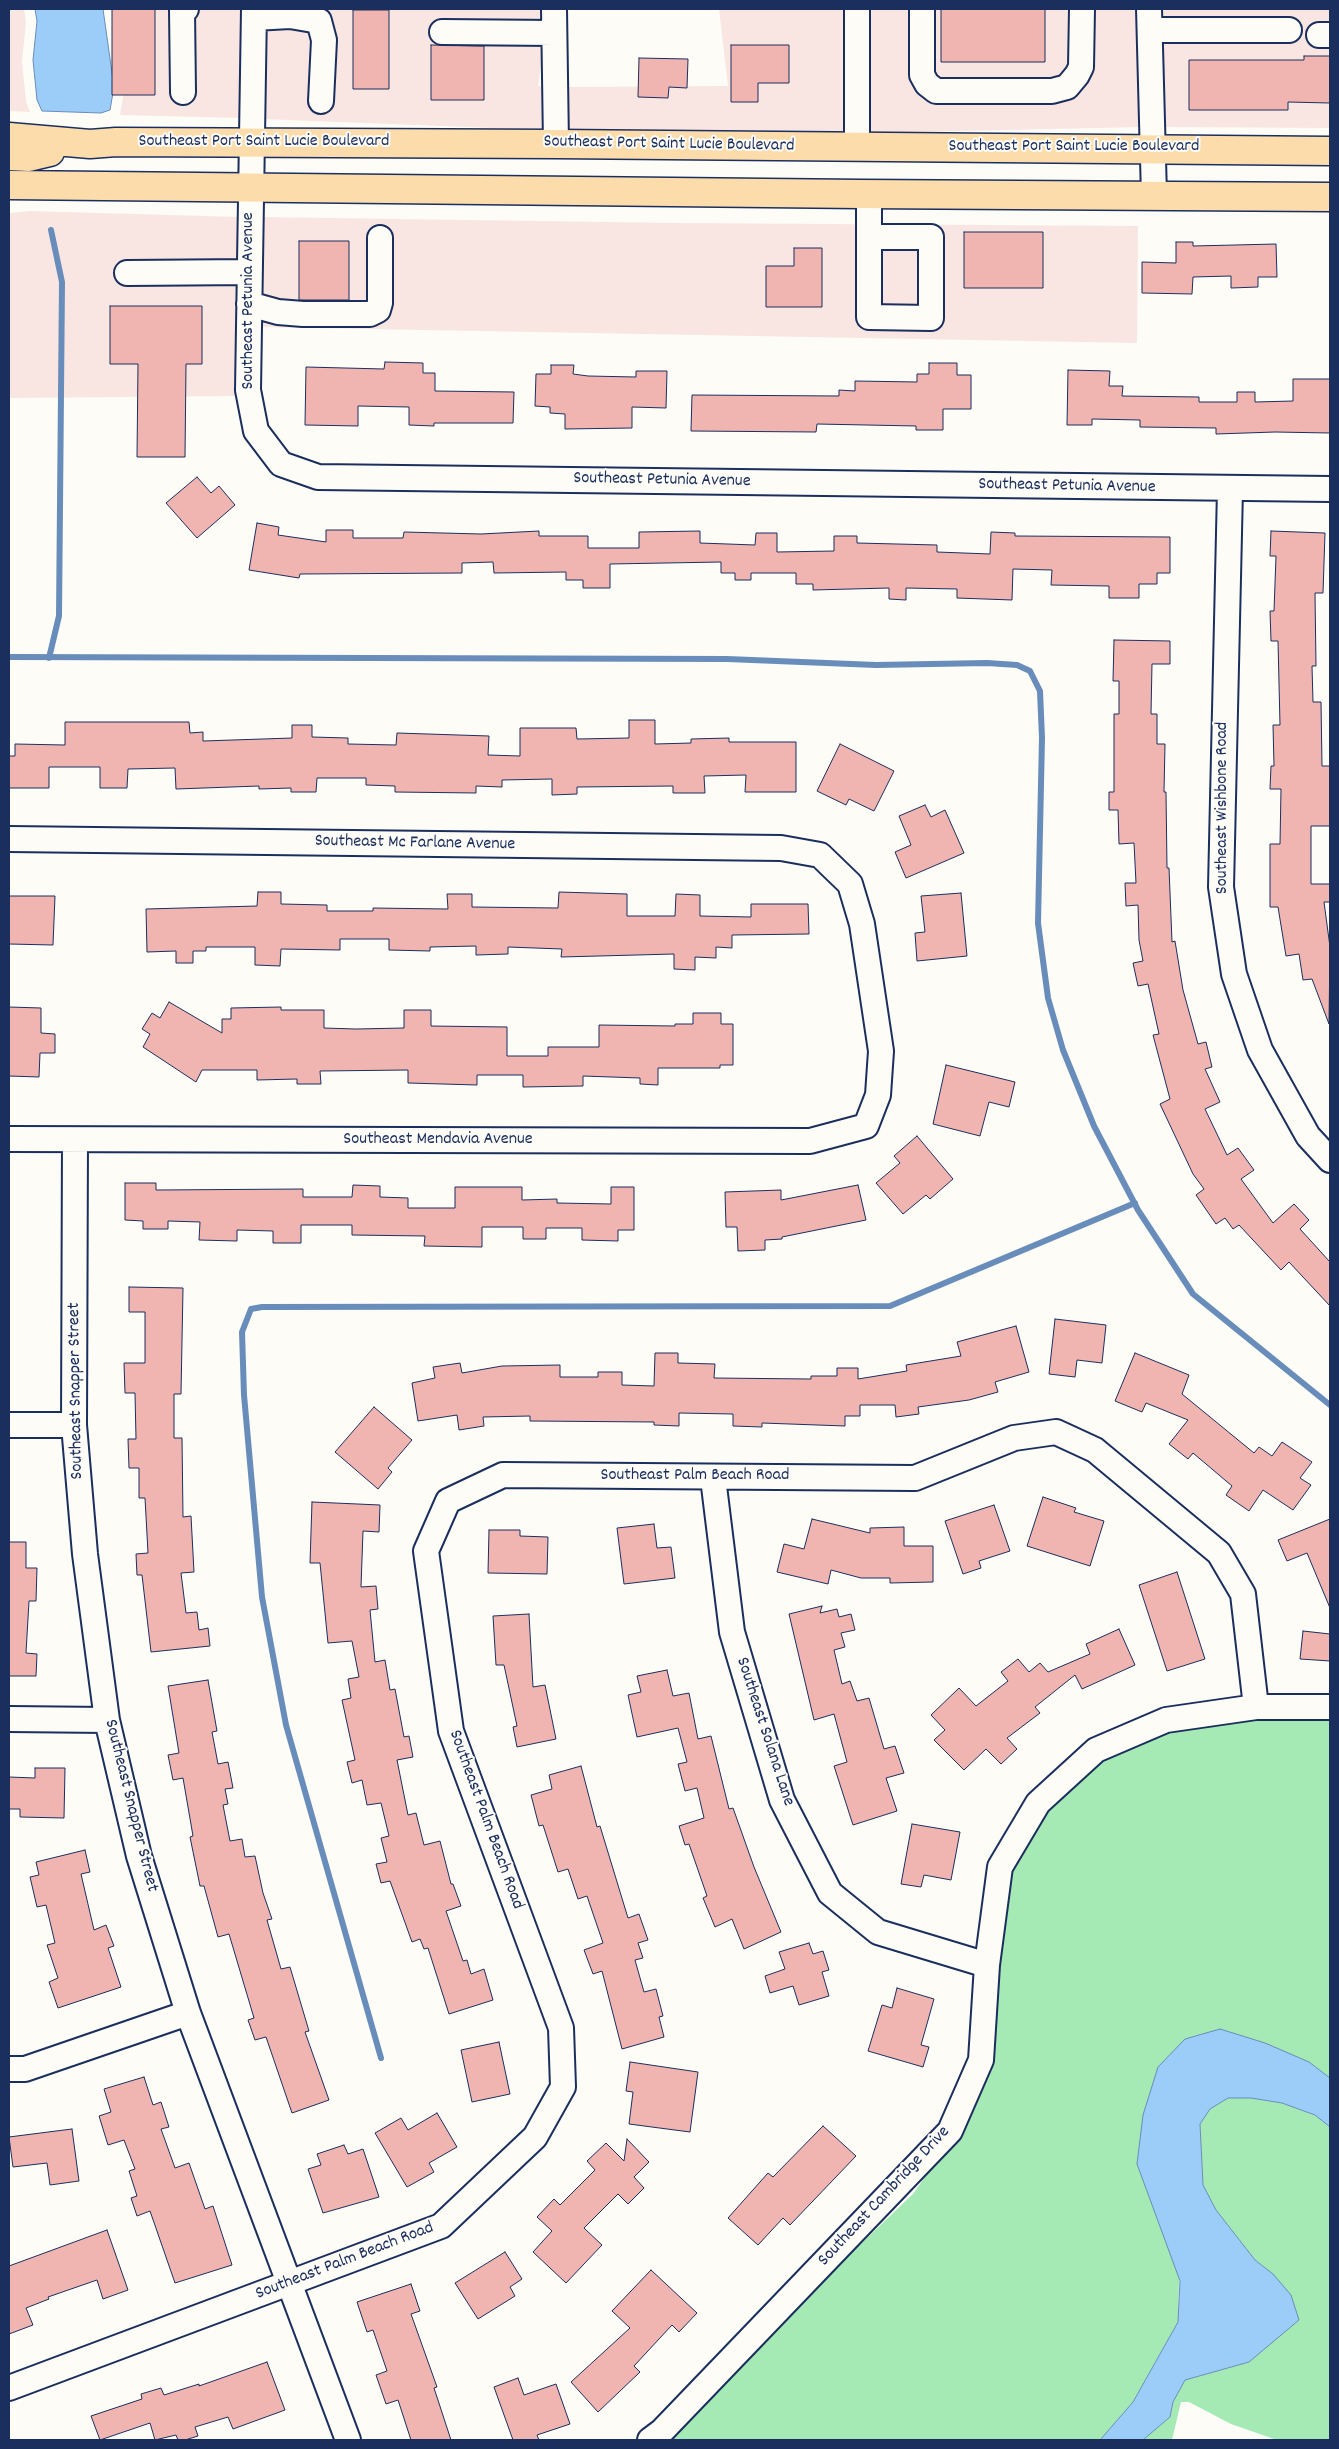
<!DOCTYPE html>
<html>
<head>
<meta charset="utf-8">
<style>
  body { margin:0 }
  #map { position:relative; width:1339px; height:2449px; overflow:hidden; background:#fdfcf7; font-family:Dekko,sans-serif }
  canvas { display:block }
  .frame { position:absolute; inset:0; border:10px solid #1b2f5e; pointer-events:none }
</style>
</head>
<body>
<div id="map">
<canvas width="1339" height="2449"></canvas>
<div class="frame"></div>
</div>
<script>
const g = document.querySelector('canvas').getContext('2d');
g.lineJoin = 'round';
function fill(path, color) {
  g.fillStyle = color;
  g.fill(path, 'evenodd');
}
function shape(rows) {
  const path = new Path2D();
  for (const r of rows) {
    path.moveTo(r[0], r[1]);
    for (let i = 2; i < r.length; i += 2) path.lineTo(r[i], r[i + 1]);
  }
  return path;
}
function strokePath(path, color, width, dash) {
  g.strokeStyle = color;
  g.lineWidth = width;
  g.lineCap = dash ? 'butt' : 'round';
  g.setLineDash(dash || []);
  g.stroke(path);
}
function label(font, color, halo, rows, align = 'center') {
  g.font = font + ' Dekko,sans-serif';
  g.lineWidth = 4;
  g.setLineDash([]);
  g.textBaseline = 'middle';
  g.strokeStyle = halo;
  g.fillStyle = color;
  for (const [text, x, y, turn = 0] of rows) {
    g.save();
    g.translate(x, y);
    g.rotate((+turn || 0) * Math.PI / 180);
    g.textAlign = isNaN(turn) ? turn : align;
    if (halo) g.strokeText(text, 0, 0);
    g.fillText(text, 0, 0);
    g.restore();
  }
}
fill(shape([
  [9,9,24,9,26,21,22,62,26,101,30,112,9,111],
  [114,9,244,9,241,118,120,115,125,85],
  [265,9,544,9,544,45,538,86,544,87,545,130,262,119],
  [719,9,846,9,846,133,566,130,566,87,728,86],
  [867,9,1138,9,1143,127,868,133],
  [1160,9,1330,9,1330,128,1164,127],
  [29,211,239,217,238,396,9,398,9,213],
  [260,217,674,223,1138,226,1137,343,259,327]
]), '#f9e6e2');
fill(shape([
  [1256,1719,1330,1719,1330,2078,1309,2062,1185,2039,1178,2322,1133,2402,1100,2440,669,2440,824,2279,913,2194,934,2164,995,2013,998,1967,1011,1871,1046,1811,1101,1761,1169,1732],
  [1228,2098,1251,2098,1282,2103,1315,2115,1330,2127,1330,2440,1277,2440,1231,2424,1189,2402,1181,2402,1172,2440,1143,2440,1170,2417,1173,2402,1185,2380,1249,2362,1273,2274,1255,2260,1216,2210,1203,2185,1200,2124,1210,2109]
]), '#a5e9b5');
const water = shape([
  [35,9,103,9,114,87,110,110,101,113,42,111,37,100,33,60,37,21,35,9],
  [1220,2029,1265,2043,1309,2062,1330,2078,1330,2127,1315,2115,1282,2103,1251,2098,1228,2098,1210,2109,1200,2124,1203,2185,1216,2210,1255,2260,1273,2274,1291,2295,1299,2320,1249,2362,1185,2380,1173,2402,1170,2417,1143,2440,1100,2440,1133,2402,1178,2322,1180,2281,1137,2164,1143,2115,1158,2067,1185,2039,1220,2029]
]);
fill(water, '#9cccf8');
strokePath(water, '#688dba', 1);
strokePath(shape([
  [9,657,727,659,876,665,987,663,1017,665,1030,671,1040,691,1042,738,1038,923,1048,998,1063,1050,1094,1126,1138,1210,1193,1294,1330,1405],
  [49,658,59,616,62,282,51,230],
  [381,2058,286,1725,262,1597,244,1395,242,1332,251,1309,262,1307,890,1306,1135,1203]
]), '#688dba', 6);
const building = shape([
  [112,9,155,9,155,95,112,95,112,9],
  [941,9,1045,9,1045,62,941,62,941,9],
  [353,10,389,10,389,89,353,89,353,10],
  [431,45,484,46,484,100,431,100,431,45],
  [731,45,789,45,789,83,758,83,758,102,731,102,731,45],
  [1304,56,1330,56,1330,103,1288,102,1288,110,1189,110,1189,60,1304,60,1304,56],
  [639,58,688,59,687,88,669,87,668,98,638,97,639,58],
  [964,232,1043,232,1043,288,964,288,964,232],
  [299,241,349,241,349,300,299,300,299,241],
  [1176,242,1193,242,1193,246,1276,244,1277,277,1258,277,1258,287,1231,288,1231,276,1193,277,1192,294,1142,293,1142,262,1176,263,1176,242],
  [794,248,822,248,822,307,766,307,766,266,794,266,794,248],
  [110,306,202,306,202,364,186,364,185,457,137,457,138,364,110,364,110,306],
  [385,362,423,363,423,373,435,373,435,391,514,392,513,423,434,423,434,426,409,425,409,407,358,406,358,426,305,425,306,367,384,369,385,362],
  [929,363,957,363,957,375,971,375,971,409,943,409,943,430,916,430,916,426,817,424,816,432,691,431,692,395,839,396,839,390,855,391,855,381,917,382,917,374,929,374,929,363],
  [551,365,574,365,573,374,588,376,636,377,636,371,667,371,666,408,632,407,632,428,565,429,565,414,550,413,550,407,535,406,536,374,551,374,551,365],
  [1068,370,1110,371,1109,386,1123,386,1122,396,1199,397,1199,402,1237,402,1237,392,1255,392,1255,402,1293,401,1293,379,1330,379,1330,433,1275,432,1216,434,1216,428,1140,427,1140,420,1092,419,1092,425,1067,425,1068,370],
  [197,477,211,493,219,486,235,505,197,538,166,503,197,477],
  [257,523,279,527,278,535,326,542,326,530,353,530,353,538,403,538,404,532,481,534,539,531,539,536,588,536,588,548,639,548,639,532,700,531,700,543,755,545,756,533,777,533,777,552,834,551,834,536,857,536,857,543,937,545,937,552,990,554,991,532,1015,533,1015,536,1170,537,1170,573,1157,573,1157,584,1139,584,1139,598,1109,598,1109,586,1051,585,1052,570,1013,569,1012,600,957,598,957,589,906,588,906,600,889,599,889,588,813,590,813,584,796,584,796,573,751,573,751,580,735,580,735,573,721,573,721,562,610,564,610,588,583,588,583,580,566,580,566,572,494,573,493,562,462,563,462,573,300,574,299,578,249,570,257,523],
  [1271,531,1325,533,1323,593,1315,593,1316,666,1312,666,1313,702,1321,702,1322,766,1330,766,1330,826,1311,826,1311,884,1330,884,1330,902,1324,902,1330,947,1329,1024,1312,979,1303,980,1299,954,1286,956,1278,907,1270,907,1270,844,1280,844,1281,789,1270,789,1271,766,1274,766,1273,725,1280,725,1278,641,1271,641,1270,611,1274,611,1276,556,1270,556,1271,531],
  [1114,640,1170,641,1170,664,1152,664,1151,714,1157,714,1157,744,1165,744,1164,792,1166,792,1167,868,1169,868,1172,942,1175,941,1183,990,1198,1044,1206,1042,1212,1067,1205,1069,1220,1102,1205,1109,1227,1155,1238,1148,1254,1170,1241,1179,1273,1223,1294,1204,1309,1220,1300,1229,1330,1262,1330,1306,1289,1262,1281,1270,1239,1225,1233,1229,1225,1218,1216,1224,1196,1195,1204,1189,1193,1174,1160,1104,1170,1099,1153,1035,1159,1034,1148,984,1138,986,1133,963,1143,961,1139,940,1138,905,1126,906,1125,883,1136,883,1134,843,1119,844,1118,810,1109,810,1109,792,1114,792,1114,714,1119,714,1119,681,1113,681,1114,640],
  [629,720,655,720,655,744,691,743,691,739,729,738,729,742,796,742,796,792,745,792,746,775,704,776,705,793,673,793,673,786,577,787,577,794,552,795,552,779,502,780,502,787,476,786,476,793,395,792,395,786,366,785,366,778,317,778,316,792,291,792,291,788,259,789,259,786,176,789,175,768,128,769,127,788,100,788,100,767,49,767,49,788,9,788,9,756,15,756,15,744,65,745,65,722,189,722,190,733,203,732,203,741,292,738,292,725,312,725,312,737,348,738,348,744,396,745,397,733,489,736,488,755,520,756,520,728,576,728,577,739,629,738,629,720],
  [840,744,894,771,874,811,849,799,846,805,817,791,840,744],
  [925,805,931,817,945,810,964,853,906,878,895,852,911,845,899,816,925,805],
  [258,892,281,892,281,904,327,905,327,911,373,911,373,908,448,909,447,894,472,894,472,907,558,908,559,892,627,894,627,916,675,916,676,894,700,895,700,916,751,917,751,904,808,904,809,934,732,935,732,948,716,947,716,958,695,957,695,970,674,969,674,954,561,957,562,949,508,947,508,954,476,955,476,946,430,947,430,951,389,950,389,939,340,939,340,950,281,949,280,966,255,965,255,947,206,947,206,951,193,951,193,963,176,963,176,951,147,952,146,909,257,906,258,892],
  [961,893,967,956,917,961,915,933,925,932,921,896,961,893],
  [9,896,55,896,53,945,9,944,9,896],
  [169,1002,222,1033,222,1019,231,1019,231,1008,281,1007,281,1010,324,1010,324,1028,356,1029,404,1028,404,1010,431,1010,431,1026,507,1027,507,1056,548,1056,548,1047,599,1047,599,1025,675,1026,675,1024,693,1024,693,1013,721,1013,721,1024,733,1024,733,1065,720,1065,720,1068,658,1068,658,1085,640,1084,640,1078,583,1076,583,1086,523,1087,523,1075,477,1075,477,1085,408,1083,408,1070,320,1071,321,1084,297,1084,297,1079,257,1080,257,1070,202,1070,196,1082,143,1047,150,1034,142,1029,152,1013,160,1018,169,1002],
  [9,1007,41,1008,41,1033,55,1034,55,1053,40,1053,39,1077,9,1076,9,1007],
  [946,1065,1015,1082,1009,1107,989,1102,980,1136,933,1124,946,1065],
  [917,1136,953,1179,930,1199,926,1195,903,1214,876,1183,900,1163,894,1156,917,1136],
  [125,1183,156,1183,156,1190,303,1189,303,1197,352,1197,353,1185,380,1186,380,1197,408,1198,408,1208,455,1208,455,1187,522,1187,522,1200,557,1199,557,1203,611,1204,611,1187,634,1187,634,1230,618,1230,618,1241,582,1240,582,1228,546,1228,546,1239,523,1239,523,1227,482,1227,482,1247,424,1246,425,1236,352,1235,352,1225,301,1225,301,1243,273,1243,273,1231,237,1230,237,1241,199,1240,200,1222,168,1221,168,1229,143,1229,143,1221,125,1220,125,1183],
  [858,1185,866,1220,782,1237,782,1239,765,1240,765,1250,738,1251,737,1227,726,1227,725,1192,781,1190,781,1200,858,1185],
  [129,1287,183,1288,181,1394,174,1394,174,1438,182,1438,183,1517,191,1516,194,1572,181,1573,186,1613,197,1612,199,1630,208,1628,210,1646,151,1652,142,1575,137,1575,136,1554,148,1553,145,1498,139,1498,139,1468,129,1468,128,1439,136,1439,135,1393,125,1393,124,1363,145,1363,145,1312,129,1312,129,1287],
  [1055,1319,1106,1325,1102,1363,1077,1360,1075,1377,1049,1374,1055,1319],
  [1016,1326,1029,1372,995,1382,998,1392,969,1400,918,1407,919,1414,896,1417,895,1405,860,1405,860,1416,845,1416,845,1426,762,1423,762,1427,733,1426,733,1414,679,1413,679,1426,654,1425,654,1422,530,1421,530,1416,483,1417,484,1426,459,1430,457,1415,418,1421,412,1383,435,1378,433,1367,460,1363,462,1373,502,1366,560,1365,560,1377,598,1377,598,1372,622,1372,622,1385,654,1386,655,1353,678,1353,678,1363,715,1364,714,1378,811,1379,811,1376,837,1376,837,1368,858,1368,858,1379,907,1371,906,1365,961,1356,957,1342,1016,1326],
  [1135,1353,1189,1375,1182,1394,1254,1453,1259,1447,1272,1456,1282,1442,1312,1462,1300,1478,1311,1485,1293,1510,1263,1490,1249,1511,1226,1495,1232,1486,1193,1453,1188,1459,1169,1444,1188,1420,1146,1403,1142,1412,1115,1401,1135,1353],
  [374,1407,412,1440,388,1468,392,1472,378,1489,335,1452,374,1407],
  [1043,1497,1076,1508,1074,1512,1104,1521,1090,1566,1027,1546,1043,1497],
  [312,1502,380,1505,379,1532,363,1531,361,1587,376,1586,378,1609,370,1610,375,1662,385,1660,390,1690,395,1689,404,1737,409,1736,413,1757,397,1760,408,1815,416,1813,424,1845,440,1841,451,1884,453,1884,461,1906,446,1911,463,1961,467,1960,471,1974,484,1969,493,2000,449,2014,428,1948,424,1949,420,1939,412,1942,390,1881,381,1883,376,1864,387,1862,381,1838,389,1836,381,1803,367,1805,362,1780,352,1783,347,1762,355,1760,342,1700,351,1698,348,1679,359,1677,352,1641,328,1643,320,1563,310,1563,312,1502],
  [994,1505,1010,1551,979,1561,981,1568,963,1574,945,1521,994,1505],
  [812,1519,870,1533,870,1528,904,1527,904,1546,933,1546,933,1582,890,1583,890,1578,861,1578,831,1570,828,1584,777,1572,784,1544,804,1549,812,1519],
  [1330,1519,1330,1608,1307,1553,1287,1561,1278,1540,1330,1519],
  [654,1524,657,1548,671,1547,675,1578,624,1584,617,1528,654,1524],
  [489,1530,520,1530,520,1536,548,1537,547,1574,488,1573,489,1530],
  [9,1542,26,1542,26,1568,37,1568,36,1601,29,1601,26,1653,37,1654,36,1676,9,1676,9,1542],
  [1177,1572,1205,1659,1167,1671,1139,1585,1177,1572],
  [822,1606,820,1613,837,1609,839,1617,851,1614,855,1630,841,1633,845,1647,834,1650,842,1684,850,1681,857,1701,869,1698,884,1749,895,1746,904,1773,886,1778,897,1811,853,1825,834,1766,847,1762,834,1714,814,1720,789,1614,822,1606],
  [529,1614,533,1687,545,1685,556,1739,517,1747,513,1727,517,1726,504,1665,496,1665,493,1616,529,1614],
  [1119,1629,1135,1665,1082,1689,1075,1675,1035,1707,1040,1713,1007,1738,1017,1749,1001,1764,986,1749,964,1770,934,1740,945,1730,931,1715,959,1688,976,1706,1008,1681,1001,1672,1018,1659,1029,1672,1040,1663,1048,1672,1090,1654,1086,1644,1119,1629],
  [1303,1631,1330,1634,1330,1661,1300,1659,1303,1631],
  [667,1670,673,1696,689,1693,698,1739,711,1736,729,1809,733,1808,754,1867,781,1932,744,1949,732,1919,715,1927,703,1898,707,1896,689,1844,685,1845,679,1826,704,1818,697,1788,685,1791,678,1764,687,1762,678,1728,637,1737,628,1695,641,1692,637,1676,667,1670],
  [208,1680,217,1731,212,1732,218,1764,228,1762,233,1788,225,1789,228,1804,223,1805,230,1841,242,1839,245,1857,255,1856,263,1893,272,1919,267,1920,281,1969,290,1967,309,2031,305,2032,329,2100,292,2113,266,2037,255,2040,248,2020,254,2018,229,1934,218,1937,204,1886,200,1886,190,1837,193,1836,183,1778,173,1780,168,1755,179,1753,168,1686,208,1680],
  [581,1766,597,1827,600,1826,628,1918,639,1914,648,1940,638,1943,643,1958,635,1960,644,1992,656,1989,663,2016,659,2017,664,2037,622,2049,602,1971,593,1974,584,1950,603,1943,587,1896,578,1899,568,1869,558,1872,543,1825,539,1826,531,1795,552,1789,549,1775,581,1766],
  [35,1768,65,1768,64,1818,20,1817,20,1809,9,1809,9,1777,35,1778,35,1768],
  [912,1824,960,1832,951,1880,924,1875,921,1887,901,1884,912,1824],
  [85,1850,90,1872,81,1874,94,1930,106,1925,114,1946,108,1948,121,1987,58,2008,49,1982,58,1978,47,1945,55,1943,46,1905,37,1907,30,1877,39,1875,36,1862,85,1850],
  [809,1943,813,1954,823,1951,829,1970,822,1972,829,1996,799,2005,793,1986,770,1993,765,1976,785,1969,779,1952,809,1943],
  [897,1988,934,1999,921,2045,929,2047,923,2067,868,2051,882,2005,892,2008,897,1988],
  [499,2042,510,2094,472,2102,461,2050,499,2042],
  [630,2062,698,2072,690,2132,629,2124,633,2092,626,2091,630,2062],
  [144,2077,153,2105,161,2102,169,2127,161,2129,175,2168,189,2163,205,2209,213,2206,232,2265,175,2283,150,2211,137,2216,131,2198,137,2196,129,2171,135,2169,124,2140,108,2145,99,2116,111,2112,104,2089,144,2077],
  [437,2113,457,2147,429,2163,434,2172,407,2187,375,2133,401,2118,408,2130,437,2113],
  [823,2126,856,2156,790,2225,783,2218,758,2245,728,2218,768,2173,773,2177,823,2126],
  [72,2129,79,2181,50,2185,47,2163,13,2167,9,2137,72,2129],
  [627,2139,649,2162,634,2177,644,2188,628,2204,618,2194,584,2228,602,2245,566,2283,533,2252,552,2231,537,2217,554,2199,560,2205,595,2170,587,2161,606,2143,624,2161,627,2139],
  [344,2145,348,2154,363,2149,379,2197,323,2213,308,2169,321,2165,317,2154,344,2145],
  [107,2230,128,2290,103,2299,97,2280,48,2297,49,2299,26,2308,33,2325,9,2334,9,2266,107,2230],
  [505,2252,522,2279,510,2287,515,2296,478,2319,455,2283,505,2252],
  [651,2270,697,2313,679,2332,672,2325,634,2366,640,2372,598,2412,571,2382,630,2328,612,2311,651,2270],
  [411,2284,420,2311,411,2314,437,2387,434,2388,451,2440,411,2440,398,2400,386,2404,376,2375,387,2371,373,2330,367,2332,357,2302,411,2284],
  [267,2362,285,2410,233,2429,228,2417,195,2427,198,2436,185,2440,178,2440,176,2435,155,2440,150,2423,100,2440,91,2416,142,2399,141,2394,161,2388,164,2395,199,2384,199,2386,267,2362],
  [518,2378,524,2395,556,2384,570,2424,537,2435,539,2440,513,2440,494,2387,518,2378]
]);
fill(building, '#f0b4b1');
strokePath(building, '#1b2f5e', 1);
const minor = shape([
  [254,9,248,390,256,431,281,464,318,477,1330,489],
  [554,9,556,144],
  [857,9,857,148],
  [922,9,922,75,927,84,936,91,1052,91,1067,87,1077,75,1081,67,1082,9],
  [1149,9,1154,196],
  [254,18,290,16,319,21,324,40,321,101],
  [1150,30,1289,30],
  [442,32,554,33],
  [1319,35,1330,35],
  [183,92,182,10,186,9],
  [869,237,931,237,931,318,869,317,869,194],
  [127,273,249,272],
  [249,304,278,312,303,314,370,314,378,310,380,303,380,238],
  [1230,489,1221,887,1234,974,1260,1050,1308,1136,1330,1160],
  [9,839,781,848,820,855,850,884,862,924,881,1051,878,1095,866,1126,810,1141,9,1139],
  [75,1140,74,1425,85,1554,107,1720,139,1856,188,2013,348,2440],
  [9,1425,74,1425],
  [713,1478,732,1632,782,1800,830,1893,878,1932,987,1965],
  [9,1719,107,1720],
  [9,2069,25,2069,188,2013],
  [9,2388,441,2226,535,2137,563,2087,561,2028,451,1731,426,1551,448,1501,503,1475,915,1478,1014,1438,1056,1432,1095,1450,1219,1553,1243,1594,1256,1707],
  [650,2440,662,2431,950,2131,981,2060,987,1965,1000,1867,1038,1803,1096,1750,1166,1720,1256,1707,1330,1707]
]);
const major = shape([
  [9,137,90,144,116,142,556,144,1330,151],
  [9,156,29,157,50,152],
  [9,185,861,194,1330,197]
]);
strokePath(minor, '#1b2f5e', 28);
strokePath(major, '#1b2f5e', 31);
strokePath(minor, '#fdfcf7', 24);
strokePath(major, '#fddcac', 28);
label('18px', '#1b2f5e', '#fdfcf7', [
  ["Southeast Port Saint Lucie Boulevard",264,143],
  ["Southeast Port Saint Lucie Boulevard",669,145,1],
  ["Southeast Port Saint Lucie Boulevard",1074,148],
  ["Southeast Petunia Avenue",250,301,-90],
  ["Southeast Petunia Avenue",662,481,1],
  ["Southeast Petunia Avenue",1067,487,1],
  ["Southeast Wishbone Road",1224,808,-90],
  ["Southeast Mc Farlane Avenue",415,844,1],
  ["Southeast Mendavia Avenue",438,1141],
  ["Southeast Snapper Street",77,1391,-91],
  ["Southeast Palm Beach Road",695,1477],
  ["Southeast Solana Lane",764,1732,72],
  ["Southeast Snapper Street",130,1806,76],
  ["Southeast Palm Beach Road",485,1820,70],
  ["Southeast Cambridge Drive",885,2197,-47],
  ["Southeast Palm Beach Road",345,2262,-21]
]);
</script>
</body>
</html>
